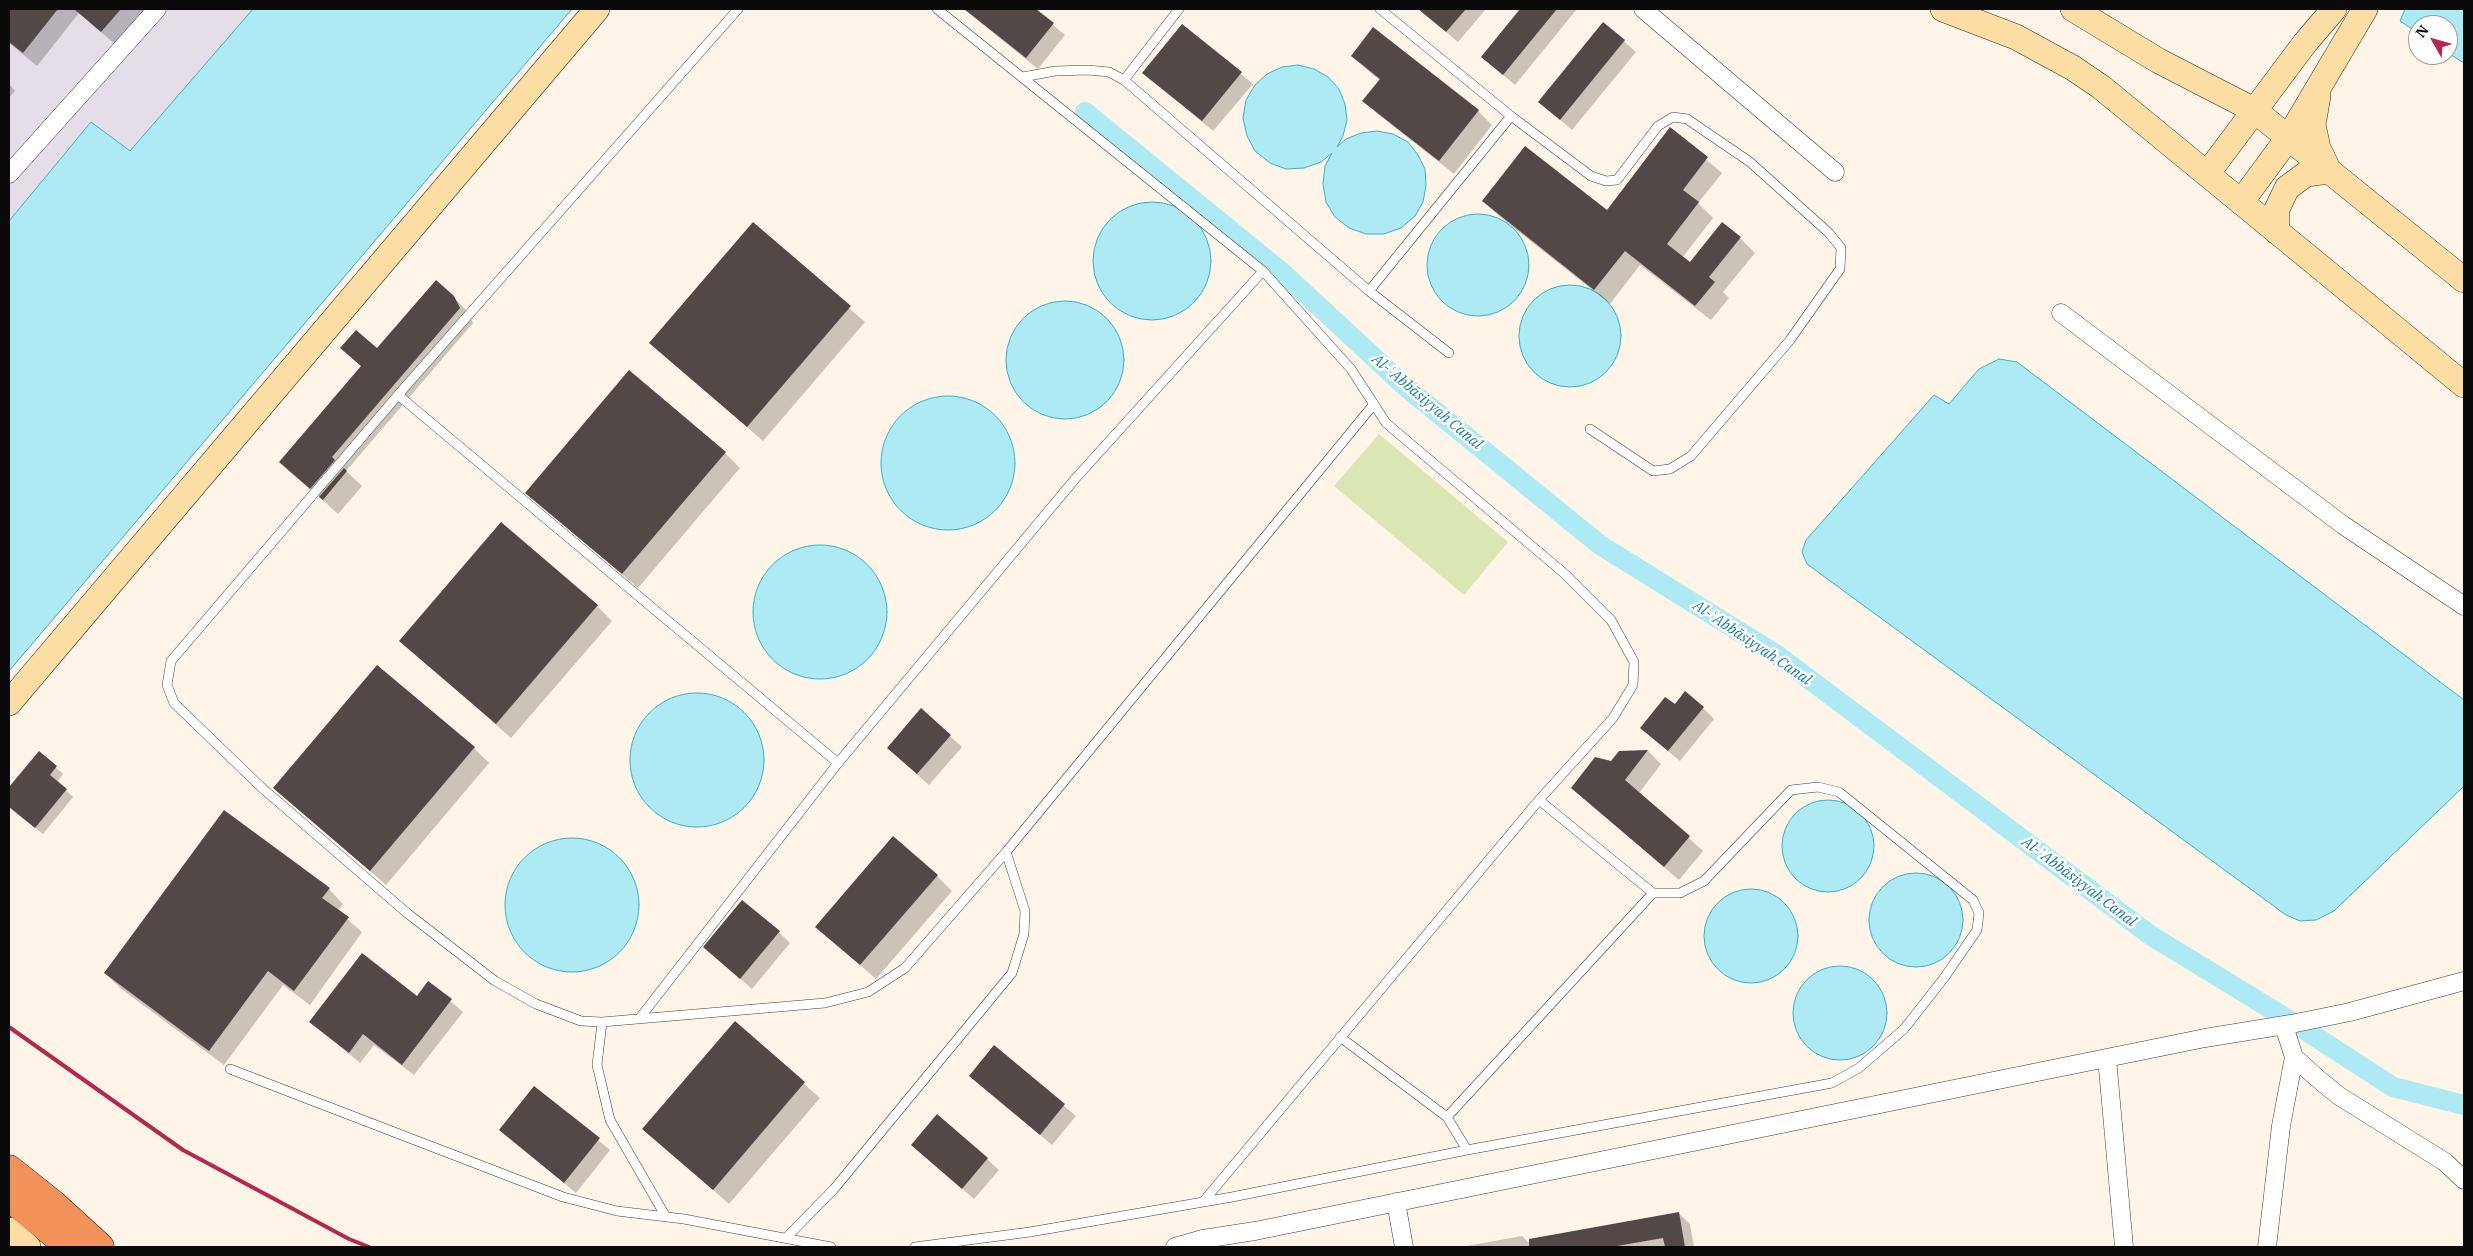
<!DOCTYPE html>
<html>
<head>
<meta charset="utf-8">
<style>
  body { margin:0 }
  #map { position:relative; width:2473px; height:1256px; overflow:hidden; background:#fef4e7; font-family:"IBM Plex Serif",serif }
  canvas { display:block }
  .frame { position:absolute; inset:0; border:10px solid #0a0a0a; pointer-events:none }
  .north { position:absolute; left:2408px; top:15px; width:50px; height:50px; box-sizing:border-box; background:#fff; border:1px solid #9d9d9d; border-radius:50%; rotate:308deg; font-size:14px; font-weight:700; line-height:20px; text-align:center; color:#0a0a0a }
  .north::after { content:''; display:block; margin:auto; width:18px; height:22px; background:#b32850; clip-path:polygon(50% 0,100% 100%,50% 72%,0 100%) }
</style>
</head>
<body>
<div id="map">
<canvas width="2473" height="1256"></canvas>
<div class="frame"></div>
<div class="north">N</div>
</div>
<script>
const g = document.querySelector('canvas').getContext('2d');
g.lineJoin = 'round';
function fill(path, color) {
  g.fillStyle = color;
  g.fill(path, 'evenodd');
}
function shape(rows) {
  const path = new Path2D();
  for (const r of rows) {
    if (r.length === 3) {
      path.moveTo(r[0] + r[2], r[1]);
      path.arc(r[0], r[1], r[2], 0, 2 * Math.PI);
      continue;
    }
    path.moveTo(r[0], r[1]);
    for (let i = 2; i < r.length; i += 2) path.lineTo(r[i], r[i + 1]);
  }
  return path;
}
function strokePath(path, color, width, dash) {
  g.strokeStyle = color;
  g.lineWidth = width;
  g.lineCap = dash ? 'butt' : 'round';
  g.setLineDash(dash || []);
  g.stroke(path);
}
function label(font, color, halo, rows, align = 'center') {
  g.font = font + ' "IBM Plex Serif",serif';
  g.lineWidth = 5;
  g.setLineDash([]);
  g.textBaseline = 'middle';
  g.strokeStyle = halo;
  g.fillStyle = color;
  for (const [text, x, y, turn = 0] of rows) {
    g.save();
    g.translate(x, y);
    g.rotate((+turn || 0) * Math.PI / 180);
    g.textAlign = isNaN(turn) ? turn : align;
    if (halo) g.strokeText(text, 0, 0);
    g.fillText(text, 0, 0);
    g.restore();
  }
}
fill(shape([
  [9,9,253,9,130,151,91,122,9,221]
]), '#e5dee9');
fill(shape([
  [1379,434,1508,542,1464,595,1334,486]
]), '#dae6b4');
const water = shape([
  [253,9,572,9,9,671,9,221,91,122,130,151,253,9],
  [2405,9,2464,9,2464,63,2448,53,2448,25,2418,25,2418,33,2400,21,2405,9],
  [1298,65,1314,69,1328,77,1339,89,1345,104,1347,120,1343,136,1337,147,1346,139,1361,133,1377,131,1393,134,1408,142,1418,155,1425,169,1426,186,1423,202,1415,216,1401,228,1384,234,1366,234,1349,228,1335,217,1326,202,1323,184,1325,166,1332,153,1321,162,1304,168,1286,169,1270,163,1255,151,1247,136,1243,118,1246,100,1255,85,1267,74,1282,67,1298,65],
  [1152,261,59],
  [1478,265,51],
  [1570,336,51],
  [1065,360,59],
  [1999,359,2017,362,2464,700,2464,786,2334,911,2316,920,2300,921,2286,915,1807,564,1802,552,1806,540,1934,395,1949,404,1979,369,1999,359],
  [948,463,67],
  [820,612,67],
  [697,760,67],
  [1828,846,46],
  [572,905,67],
  [1916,920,47],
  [1751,936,47],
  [1840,1013,47]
]);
fill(water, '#aeeaf3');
strokePath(water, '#38b0c7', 1);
fill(shape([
  [9,9,147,9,116,45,79,13,37,66,9,43],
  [964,9,1034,9,1065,35,1038,69],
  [1431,9,1486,9,1458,42,1426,14],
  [1522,9,1577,9,1515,85,1482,57],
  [1604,24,1636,52,1572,130,1540,102],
  [1182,26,1253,84,1213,131,1144,73],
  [1374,29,1478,111,1492,125,1454,174,1378,114,1364,101,1380,81,1352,56],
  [9,84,15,91,9,98],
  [1670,129,1722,173,1698,203,1713,218,1682,258,1690,264,1740,238,1755,253,1723,292,1729,298,1711,320,1640,265,1610,304,1499,216,1484,201,1607,212],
  [753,224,865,322,763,441,651,343],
  [453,297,468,312,473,323,346,471,362,486,338,514,281,462,362,367,342,347,377,350],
  [725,453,740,468,638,588,527,493],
  [597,606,612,621,511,738,401,641],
  [1675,706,1703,708,1714,719,1680,761,1641,728],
  [921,710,962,747,929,785,900,759],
  [474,748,489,763,386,885,275,788],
  [1648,751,1661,764,1639,793,1703,851,1679,880,1573,788,1612,762,1619,752],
  [39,753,63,774,57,782,73,797,43,834,9,806,9,789],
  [937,876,952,891,876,979,817,927],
  [329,889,343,904,338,911,362,932,310,1005,283,985,224,1065,120,988,105,973],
  [779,932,790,943,752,989,704,947],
  [429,983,463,1012,414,1075,374,1045,360,1063,311,1022,418,997],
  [735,1023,820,1098,729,1204,644,1129],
  [994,1047,1076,1116,1052,1145,971,1076],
  [535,1088,610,1150,576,1193,501,1130],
  [912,1145,987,1159,999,1170,974,1199],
  [1678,1213,1690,1224,1694,1247,1560,1247,1558,1235],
  [1522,1236,1533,1247,1461,1247]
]), '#0003');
strokePath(shape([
  [1085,112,1284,274,1407,388,1600,545,1777,655,2150,935,2294,1023,2393,1087,2464,1105]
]), '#aeeaf3', 20);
fill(shape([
  [9,9,58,9,23,53,9,42],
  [74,9,121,9,101,32],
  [964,9,1036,9,1054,23,1026,58],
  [1418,9,1466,9,1446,32],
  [1520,9,1557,9,1503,75,1481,57],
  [1603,22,1625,40,1560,120,1538,102],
  [1182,24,1242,72,1202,121,1142,73],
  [1373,27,1479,110,1439,161,1362,101,1380,79,1351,56],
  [1670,127,1708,157,1683,190,1699,202,1667,244,1690,262,1722,222,1741,237,1709,277,1715,282,1695,306,1625,251,1594,290,1482,201,1525,146,1607,210],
  [753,222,851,306,747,427,649,343],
  [436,280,454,296,460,308,332,457,335,460,310,489,279,462,361,366,340,348,356,330,377,348],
  [629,370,726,452,622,574,525,493],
  [344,468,347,471,323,500,319,497],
  [501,522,598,605,496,724,399,641],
  [377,665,475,747,370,871,273,788],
  [1685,691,1704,707,1668,751,1640,728,1665,697,1675,704],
  [921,708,951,735,917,774,887,748],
  [1648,750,1625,780,1690,836,1664,867,1571,788,1595,757,1611,761,1619,751],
  [39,751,57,766,50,775,67,789,35,828,9,807,9,787],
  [224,810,330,888,322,898,349,917,294,991,268,971,209,1051,104,973],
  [893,836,938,875,860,965,815,927],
  [742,900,780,931,740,979,703,947],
  [362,953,417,996,428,981,452,999,402,1065,363,1034,349,1053,309,1022],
  [735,1021,805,1082,713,1190,642,1129],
  [994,1045,1065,1104,1040,1135,969,1076],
  [534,1086,600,1138,564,1183,499,1130],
  [937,1114,988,1158,962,1189,911,1145],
  [1679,1212,1685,1247,1665,1247,1663,1238,1611,1247,1529,1247,1529,1239]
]), '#524847');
const service = shape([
  [738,9,398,395,171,661,167,685,174,703,261,787,407,913,495,981,536,1004,581,1021,602,1022,825,1003,868,992,905,968,1006,852,1374,404],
  [937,9,1263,271,1351,369,1386,423,1565,574,1611,620,1634,662,1633,685,1613,718,1539,800,1203,1202],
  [1380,9,1511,116,1591,176,1606,181,1617,180,1658,126,1673,117,1687,119,1750,162,1829,233,1841,248,1840,269,1790,340,1691,456,1670,469,1653,471,1590,429],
  [1023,77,1055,71,1088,70,1109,72,1124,80,1369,291,1511,116],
  [1124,80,1179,9],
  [1369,291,1449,353],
  [398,395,838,763],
  [639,1019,838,763,1075,479,1263,271],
  [602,1022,597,1065,610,1120,666,1217],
  [1340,1037,1447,1117,1467,1150],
  [230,1069,563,1197,617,1211,684,1219,831,1247],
  [1447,1117,1653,893],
  [786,1238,834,1189,1012,973,1024,934,1025,911,1006,852],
  [915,1247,1030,1232,1232,1197,1467,1150,1832,1083,1859,1068,1904,1029,1944,978,1977,930,1979,913,1973,900,1839,792,1818,787,1791,790,1704,881,1680,893,1653,893,1539,800]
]);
const minor = shape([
  [1643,9,1835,172],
  [9,174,157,9],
  [2061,313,2343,525,2464,606],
  [2284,1026,2294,1057,2317,1078,2339,1096,2445,1162,2464,1180],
  [2107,1058,2124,1247],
  [1396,1202,1404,1247],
  [1175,1247,1203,1239,1255,1231,2205,1038,2291,1024,2350,1012,2464,981],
  [2267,1247,2281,1126,2294,1057]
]);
const secondary = shape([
  [1943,9,2016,37,2073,68,2101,87,2464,385],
  [2073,9,2159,61,2254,110,2464,280],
  [2207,174,2305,43,2334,9],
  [2241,202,2289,137,2365,9],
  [2277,232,2277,209,2287,188,2306,174,2329,171,2318,148,2313,125,2318,96],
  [9,703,597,9],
  [9,1230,28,1247]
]);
const trunk = shape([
  [9,1169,53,1204,100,1247],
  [9,1197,70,1247]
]);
strokePath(service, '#3d3d3d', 10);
strokePath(minor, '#3d3d3d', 19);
strokePath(secondary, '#2c2c2c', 26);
strokePath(trunk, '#1b1b1b', 29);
strokePath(service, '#fff', 9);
strokePath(minor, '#fff', 18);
strokePath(secondary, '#fcdda4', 25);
strokePath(trunk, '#f2925b', 28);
strokePath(shape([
  [9,1027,183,1150,349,1239,369,1247]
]), '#b32850', 4);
label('italic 15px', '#197d95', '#fff', [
  ["Al-ʿAbbāsiyyah Canal",1427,402,40],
  ["Al-ʿAbbāsiyyah Canal",1752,643,34],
  ["Al-ʿAbbāsiyyah Canal",2079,882,37]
]);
</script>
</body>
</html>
